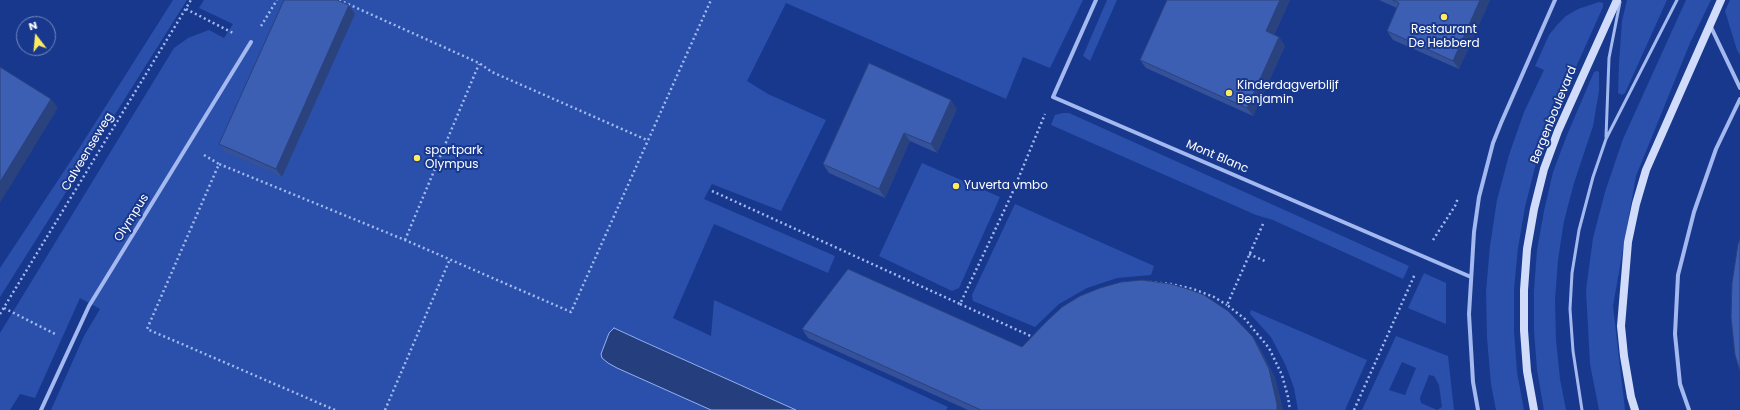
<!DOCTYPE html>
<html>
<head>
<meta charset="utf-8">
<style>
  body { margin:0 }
  #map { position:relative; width:1740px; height:410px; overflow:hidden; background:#18388d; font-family:Poppins,sans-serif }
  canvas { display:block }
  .north { position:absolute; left:16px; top:16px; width:40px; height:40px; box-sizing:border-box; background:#18388d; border:1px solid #7488bb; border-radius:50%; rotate:344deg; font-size:11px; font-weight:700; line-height:16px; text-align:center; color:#fff }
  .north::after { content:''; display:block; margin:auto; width:14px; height:18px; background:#ffeb61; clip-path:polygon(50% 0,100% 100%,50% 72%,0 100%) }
</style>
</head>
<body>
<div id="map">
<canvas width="1740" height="410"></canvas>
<div class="north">N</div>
</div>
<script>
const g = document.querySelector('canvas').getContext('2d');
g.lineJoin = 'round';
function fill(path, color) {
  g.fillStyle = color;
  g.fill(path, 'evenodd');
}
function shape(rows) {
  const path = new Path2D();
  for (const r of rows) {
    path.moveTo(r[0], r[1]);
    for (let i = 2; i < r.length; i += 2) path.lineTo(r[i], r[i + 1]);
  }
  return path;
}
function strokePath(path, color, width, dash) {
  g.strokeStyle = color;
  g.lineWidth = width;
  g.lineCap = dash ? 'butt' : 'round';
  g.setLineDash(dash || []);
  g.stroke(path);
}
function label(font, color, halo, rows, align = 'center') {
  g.font = font + ' Poppins,sans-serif';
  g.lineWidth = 4;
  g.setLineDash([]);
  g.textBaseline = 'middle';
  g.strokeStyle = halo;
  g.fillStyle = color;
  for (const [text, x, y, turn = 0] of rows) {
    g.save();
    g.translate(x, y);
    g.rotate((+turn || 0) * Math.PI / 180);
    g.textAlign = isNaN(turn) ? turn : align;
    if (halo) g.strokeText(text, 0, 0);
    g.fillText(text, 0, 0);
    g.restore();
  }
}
fill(shape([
  [173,0,187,0,0,297,0,268,78,150],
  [204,0,1083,0,1050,68,1023,57,1006,99,786,3,747,81,768,94,826,120,781,211,712,184,704,199,835,256,828,273,714,224,673,318,711,336,714,300,948,407,946,410,796,410,614,328,755,410,51,410,84,336,100,309,80,298,35,398,20,394,10,410,0,410,0,333,174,48,188,38,209,30,224,38,233,24,199,8],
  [1107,0,1117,0,1090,61,1083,56],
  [1627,0,1667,0,1625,93,1622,95,1618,93,1619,63,1622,21],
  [1686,0,1711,0,1690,43,1636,176,1613,306,1625,410,1599,410,1590,364,1586,290,1593,238,1605,192,1623,139],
  [1730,0,1740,0,1740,55,1737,50,1725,11],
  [1599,2,1603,3,1603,7,1549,127,1535,167,1525,207,1518,248,1514,289,1514,331,1517,372,1524,410,1496,410,1491,384,1487,338,1486,291,1490,246,1497,200,1509,155,1524,112,1544,70,1535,66,1549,35,1557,25,1566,16,1578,9],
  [1597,71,1599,72,1599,91,1593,126,1574,183,1564,221,1558,260,1555,300,1556,340,1560,379,1566,410,1544,410,1537,370,1534,330,1534,290,1537,250,1544,211,1553,172,1567,135,1594,72],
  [1063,113,1069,113,1409,266,1403,279,1273,220,1256,215,1051,125,1055,115],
  [922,163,1000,197,959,288,952,291,879,256],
  [1015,204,1154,266,1151,275,1117,278,1087,288,1059,304,1035,327,978,303,973,301,972,295],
  [1424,273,1446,283,1446,324,1408,308],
  [1251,310,1367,360,1345,410,1298,410,1294,388,1286,366,1271,337,1250,314],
  [1396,336,1448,356,1454,410,1362,410],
  [1402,362,1416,368,1405,395,1389,390],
  [1429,375,1434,376,1439,385,1442,407,1437,410,1421,403,1420,398]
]), '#2a50ab');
const water = shape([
  [614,328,640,340,796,410,711,410,617,368,608,363,602,358,601,354,609,333,614,328]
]);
fill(water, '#253e7e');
strokePath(water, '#95b1f1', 1);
strokePath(shape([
  [339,0,479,63,492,72,647,140],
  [186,9,233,33],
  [261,26,277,0],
  [204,155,219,164],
  [712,191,960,304,1011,196,1045,114],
  [1263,224,1227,305,1245,319,1269,348,1282,375,1288,397,1290,410],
  [405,240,479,64],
  [1433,240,1455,206,1458,198],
  [1249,254,1267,262],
  [1150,282,1171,284,1193,289,1214,297,1227,305],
  [960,304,1035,338],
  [4,308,55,334],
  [0,314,191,0],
  [335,410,147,329,219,164,405,240,571,312,711,0],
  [385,410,450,259],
  [1354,410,1415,274]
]), '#a3b9ef', 2.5, [2, 3]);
strokePath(shape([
  [1606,137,1609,58,1620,2],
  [1582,410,1573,351,1570,309,1572,273,1579,230,1593,177,1606,139,1677,0]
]), '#a3b9ef', 3);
strokePath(shape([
  [1096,0,1053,97,1471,277],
  [1710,25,1740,88],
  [41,410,89,306,251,42],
  [1478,410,1473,382,1469,314,1474,232,1479,197,1493,143,1501,123,1555,0],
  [1689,410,1680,384,1675,334,1678,275,1694,212,1716,149,1740,99]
]), '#a3b9ef', 4);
strokePath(shape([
  [1534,410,1527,371,1524,330,1524,290,1527,249,1534,209,1544,169,1558,131,1617,0],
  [1635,410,1631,397,1624,356,1621,326,1628,242,1636,204,1646,170,1721,0]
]), '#d0dcfa', 8);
fill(shape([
  [1167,0,1290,0,1274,35,1279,37,1285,46,1253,116,1146,68,1140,60],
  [1379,0,1490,0,1459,69,1393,40,1387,31,1397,8],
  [355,14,282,177,225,152,219,144],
  [957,109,937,153,910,141,885,198,829,173,823,164],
  [802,329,1022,347,1259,346,1275,378,1283,410,968,410,808,338]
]), '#34519a');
fill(shape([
  [1280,0,1290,0,1272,40,1266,31],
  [1480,0,1490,0,1459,69,1453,61],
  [349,5,355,14,282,177,276,169],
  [1279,37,1285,46,1253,116,1247,108],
  [51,99,58,108,0,203,0,182],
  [951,100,957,109,937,153,931,144],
  [904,133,910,141,885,198,879,189],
  [1253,337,1259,346,1275,378,1283,410,1277,410]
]), '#2a427d');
const building = shape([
  [284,0,337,0,349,5,276,169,219,144,284,0],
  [1167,0,1280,0,1266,31,1279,37,1247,108,1140,60,1167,0],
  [1393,0,1480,0,1453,61,1387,31,1399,3,1393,0],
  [869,63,951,100,931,144,904,133,879,189,823,164,869,63],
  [0,67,51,99,0,182,0,67],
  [1740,239,1740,371,1735,355,1731,317,1732,283,1738,244,1740,239],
  [848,269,1022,347,1046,322,1062,307,1080,296,1100,288,1121,282,1142,280,1171,284,1191,290,1204,295,1228,311,1253,337,1269,369,1277,404,1277,410,981,410,802,329,848,269]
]);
fill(building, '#3c5eb3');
strokePath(building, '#2a427d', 1);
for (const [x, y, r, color] of [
  [1444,17,4,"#ffeb61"],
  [1229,93,4,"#ffeb61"],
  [417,158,4,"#ffeb61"],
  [956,186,4,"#ffeb61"]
]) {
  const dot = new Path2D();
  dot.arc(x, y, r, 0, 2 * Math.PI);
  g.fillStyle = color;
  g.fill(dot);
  strokePath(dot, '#18388d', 1.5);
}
label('12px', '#fff', '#18388d', [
  ["Restaurant",1444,30,"center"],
  ["De Hebberd",1444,44,"center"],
  ["Kinderdagverblijf",1237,86],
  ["Benjamin",1237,100],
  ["sportpark",425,151],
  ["Olympus",425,165],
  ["Yuverta vmbo",964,186]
], 'left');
label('12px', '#fff', '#18388d', [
  ["Bergenboulevard",1554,115,-68],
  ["Calveenseweg",88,152,-59],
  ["Mont Blanc",1217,157,23],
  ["Olympus",132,218,-58]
]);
</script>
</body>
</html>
